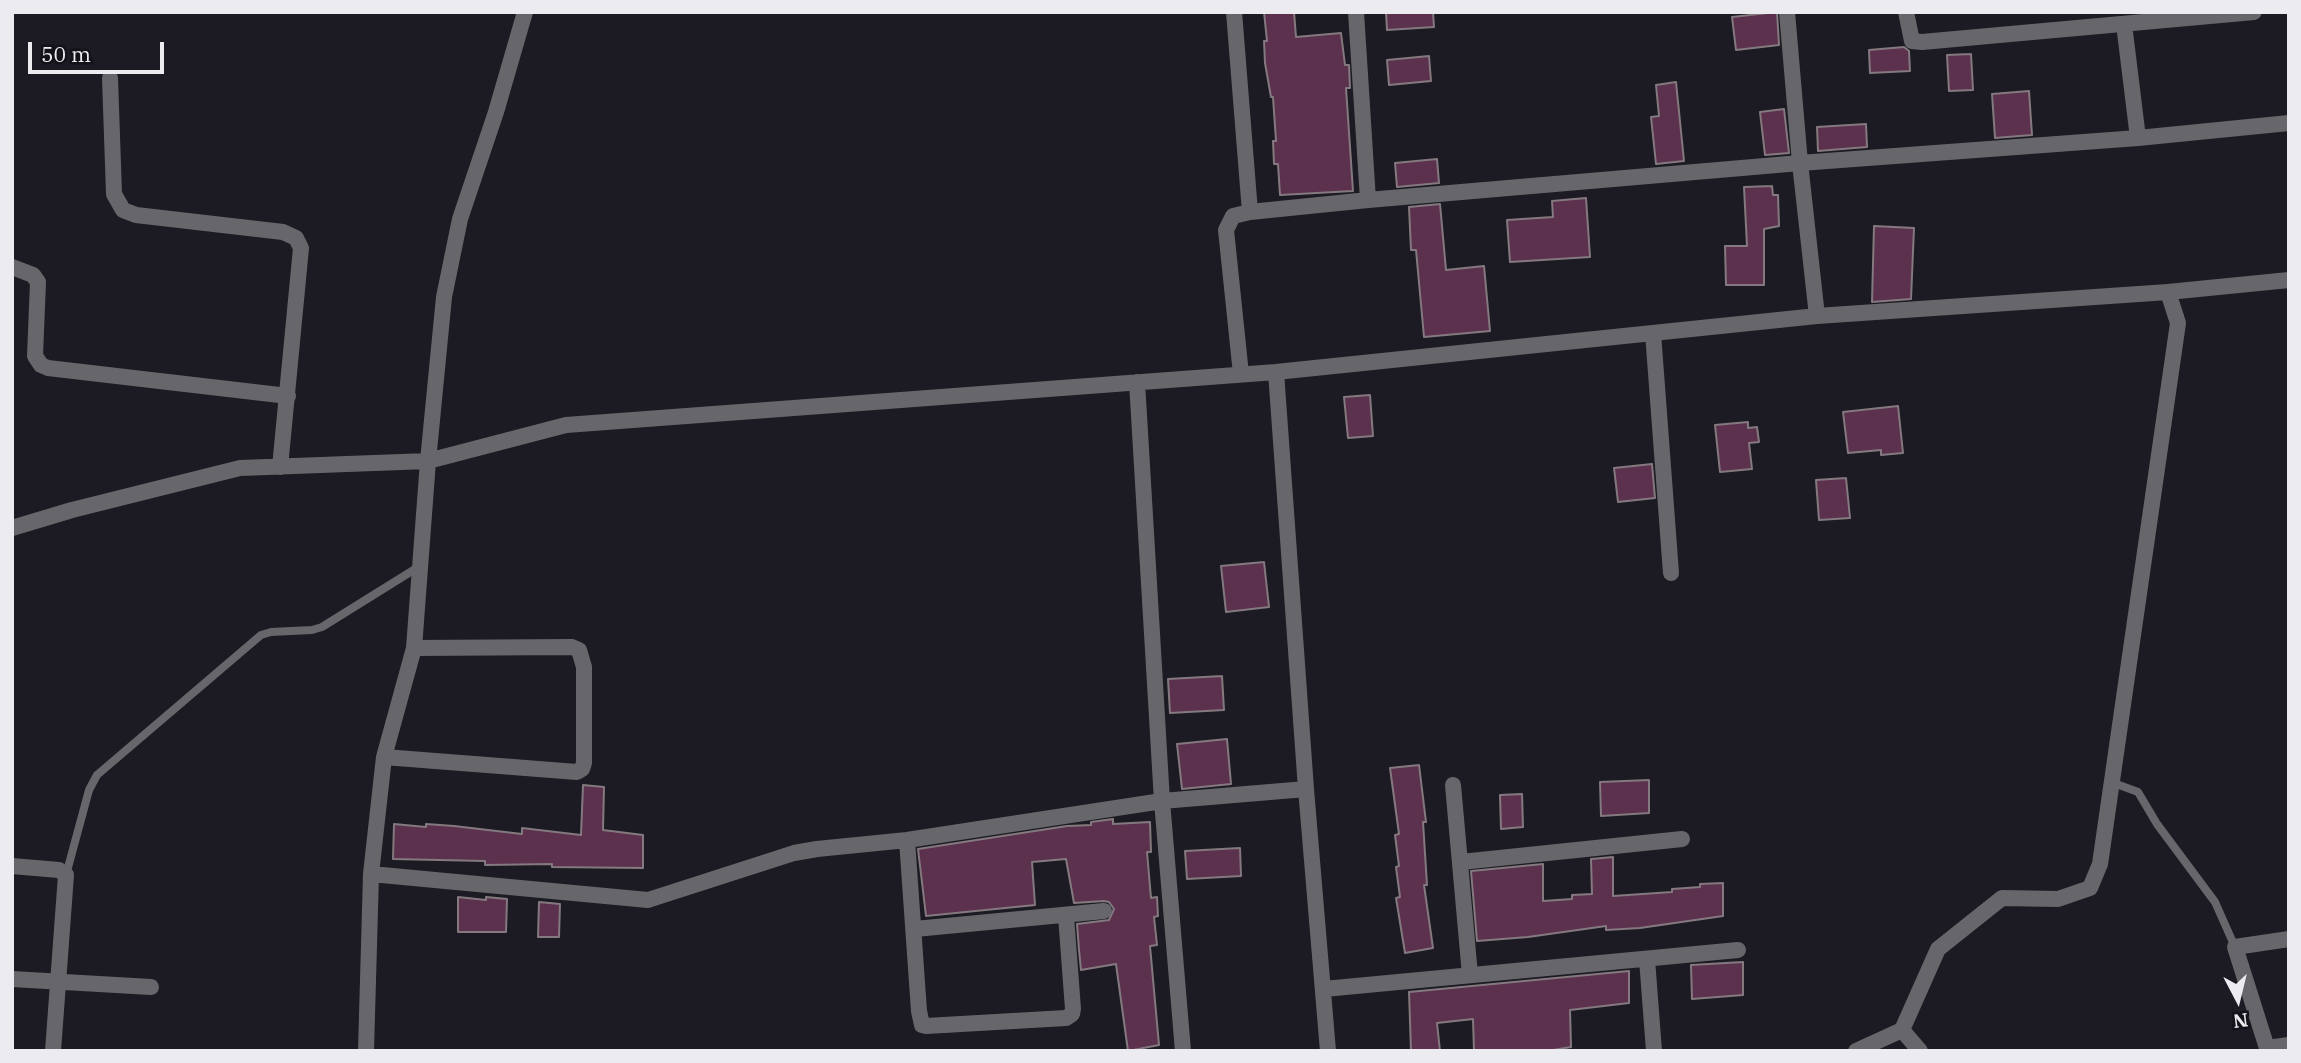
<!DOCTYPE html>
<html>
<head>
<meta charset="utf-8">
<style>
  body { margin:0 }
  #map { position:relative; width:2301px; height:1063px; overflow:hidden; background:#1c1b23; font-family:"IBM Plex Serif",serif }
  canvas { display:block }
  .frame { position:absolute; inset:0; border:14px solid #ebebf0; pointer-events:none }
  .north { position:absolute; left:2203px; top:965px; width:70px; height:70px; -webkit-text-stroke:5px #131219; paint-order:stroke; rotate:173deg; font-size:19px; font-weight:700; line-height:28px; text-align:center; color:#ebebf0 }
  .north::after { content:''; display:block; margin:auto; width:24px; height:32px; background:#ebebf0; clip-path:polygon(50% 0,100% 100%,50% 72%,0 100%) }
  .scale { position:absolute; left:28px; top:42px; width:136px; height:32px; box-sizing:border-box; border:4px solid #ebebf0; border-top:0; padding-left:9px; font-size:21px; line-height:24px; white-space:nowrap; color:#ebebf0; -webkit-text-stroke:5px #131219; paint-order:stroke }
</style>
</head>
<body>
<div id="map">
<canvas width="2301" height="1063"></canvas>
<div class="frame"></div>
<div class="north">N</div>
<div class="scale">50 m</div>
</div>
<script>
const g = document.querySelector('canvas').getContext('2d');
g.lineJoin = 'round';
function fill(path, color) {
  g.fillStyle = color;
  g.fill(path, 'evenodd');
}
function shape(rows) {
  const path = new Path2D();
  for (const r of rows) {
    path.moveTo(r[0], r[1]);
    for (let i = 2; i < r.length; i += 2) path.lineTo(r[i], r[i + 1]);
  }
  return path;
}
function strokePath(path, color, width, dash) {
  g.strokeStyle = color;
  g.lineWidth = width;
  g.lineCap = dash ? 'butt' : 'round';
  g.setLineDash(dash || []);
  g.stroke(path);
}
const building = shape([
  [1264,12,1294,12,1296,37,1341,33,1345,65,1349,65,1350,88,1346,88,1353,191,1280,195,1278,164,1274,164,1273,141,1276,141,1273,97,1271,97,1265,63,1264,41,1267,41,1264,12],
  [1386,12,1433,12,1434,27,1387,30,1386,12],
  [1777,12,1779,45,1736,50,1732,17,1777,12],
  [1904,47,1909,51,1910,71,1870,73,1869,50,1904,47],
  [1971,54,1973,90,1949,91,1947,55,1971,54],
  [1429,56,1431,81,1389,85,1387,60,1429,56],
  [1676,82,1684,161,1656,164,1651,117,1659,116,1656,85,1676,82],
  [2029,91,2032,135,1995,138,1992,94,2029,91],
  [1784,109,1789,153,1765,155,1760,112,1784,109],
  [1866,124,1867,147,1818,151,1817,127,1866,124],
  [1437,159,1439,183,1397,187,1395,163,1437,159],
  [1772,186,1773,195,1778,195,1779,226,1764,229,1764,285,1726,285,1725,246,1747,246,1744,187,1772,186],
  [1586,198,1590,257,1510,262,1507,220,1553,217,1552,201,1586,198],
  [1440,204,1446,270,1484,266,1490,331,1424,337,1416,250,1411,250,1409,207,1440,204],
  [1874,226,1914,228,1911,299,1872,302,1874,226],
  [1370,395,1373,436,1348,438,1344,397,1370,395],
  [1898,406,1903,453,1881,455,1881,450,1848,453,1843,412,1898,406],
  [1748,422,1748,428,1757,427,1759,442,1749,443,1752,469,1720,472,1715,425,1748,422],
  [1652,464,1655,498,1618,502,1614,468,1652,464],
  [1846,478,1850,518,1819,520,1816,480,1846,478],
  [1264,562,1269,607,1226,612,1221,566,1264,562],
  [1222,676,1224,710,1170,713,1168,679,1222,676],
  [1227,739,1231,784,1182,789,1177,744,1227,739],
  [1419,765,1426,822,1423,822,1427,885,1424,885,1433,948,1405,953,1396,898,1400,897,1396,867,1399,866,1395,835,1399,834,1390,768,1419,765],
  [1649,780,1649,813,1601,816,1600,782,1649,780],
  [583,785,604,787,603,830,643,835,643,868,552,867,552,864,485,865,485,861,393,859,394,824,426,827,426,824,454,826,522,834,522,828,581,835,583,785],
  [1522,794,1523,827,1501,829,1500,795,1522,794],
  [1113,819,1113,824,1150,822,1151,852,1147,852,1151,898,1157,897,1158,916,1154,917,1157,945,1150,946,1159,1045,1128,1051,1116,964,1081,970,1079,950,1077,924,1109,920,1114,909,1109,902,1104,901,1074,903,1066,859,1032,862,1035,905,926,916,918,849,1067,826,1091,825,1091,822,1113,819],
  [1240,848,1241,876,1187,879,1185,851,1240,848],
  [1613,857,1613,896,1672,892,1672,889,1700,887,1700,884,1723,883,1723,916,1640,928,1606,930,1606,926,1528,937,1477,941,1471,871,1543,864,1543,901,1572,899,1572,895,1592,894,1591,859,1613,857],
  [458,897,486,900,486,897,507,899,506,932,458,932,458,897],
  [539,902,560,904,559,937,538,937,539,902],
  [1743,962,1743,995,1692,999,1691,965,1743,962],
  [1629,971,1629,1003,1570,1010,1571,1047,1547,1051,1474,1051,1473,1019,1437,1023,1440,1051,1411,1051,1409,992,1629,971]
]);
fill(building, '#5c314d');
strokePath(building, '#83797f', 2);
strokePath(shape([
  [2111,782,2138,792,2157,824,2215,902,2235,947],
  [66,875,89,790,97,775,261,635,271,632,312,630,322,627,420,566]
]), '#67676b', 8);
strokePath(shape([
  [1234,12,1250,212],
  [1356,12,1368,200],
  [1787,12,1800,163,1817,316],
  [1906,12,1912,41,1922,42,2254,12],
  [2124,24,2138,138],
  [110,78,114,194,123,210,136,215,283,232,296,238,301,248,280,467],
  [12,267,33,275,38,282,35,356,41,365,48,368,288,396],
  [2168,292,2289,280],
  [1653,333,1671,573],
  [1276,372,1306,789,1328,1051],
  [1241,374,1226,230,1233,216,1250,212,1368,200,1800,163,2138,138,2289,123],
  [1137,382,1162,801,1183,1051],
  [12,528,72,510,240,468,428,461,566,425,1276,372,1817,316,2168,292,2178,323,2100,864,2090,888,2058,899,2002,898,1938,949,1902,1030],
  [384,757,577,772,582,769,584,763,584,667,579,650,572,647,414,648],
  [1453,785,1470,975],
  [907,840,919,1011,922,1025,926,1026,1066,1018,1072,1014,1073,1009,1066,916],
  [1461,862,1682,839],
  [12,866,59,870,66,875,53,1051],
  [371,874,648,900,794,853,817,849,907,840,1162,801,1306,789],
  [915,929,1104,911],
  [1647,959,1654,1051],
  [12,979,151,987],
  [1324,989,1738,950],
  [2267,1048,2235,947,2289,939],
  [366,1051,371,874,384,757,414,648,428,461,444,297,460,219,496,112,525,12],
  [1856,1051,1902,1030,1920,1051],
  [2268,1051,2267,1048,2289,1045]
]), '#67676b', 16);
</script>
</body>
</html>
